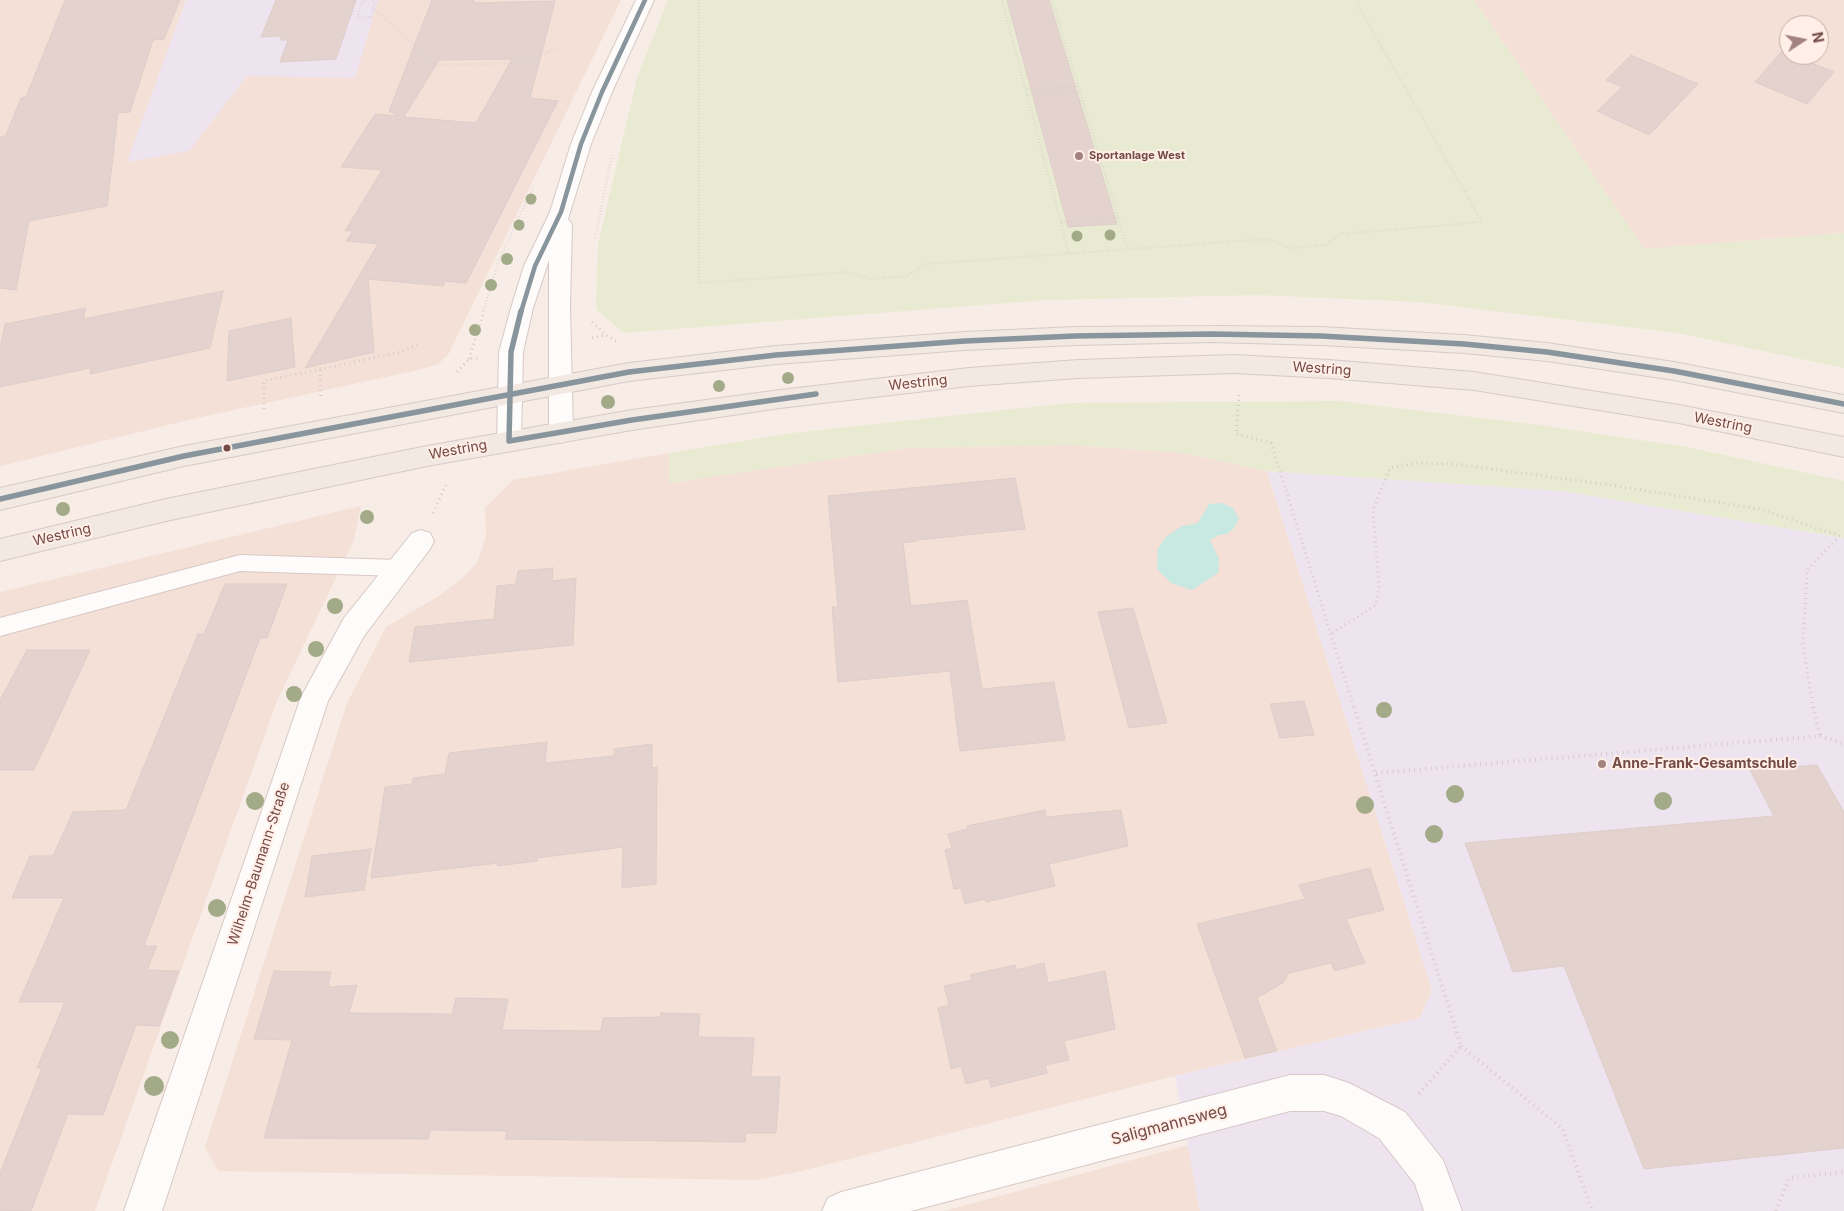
<!DOCTYPE html>
<html>
<head>
<meta charset="utf-8">
<style>
  body { margin:0 }
  #map { position:relative; width:1844px; height:1211px; overflow:hidden; background:#f7ece6; font-family:Inter,sans-serif }
  canvas { display:block }
  .north { position:absolute; left:1779px; top:15px; width:50px; height:50px; box-sizing:border-box; background:#ffefe7; border:1px solid #c7ada7; border-radius:50%; rotate:79deg; font-size:14px; font-weight:700; line-height:20px; text-align:center; color:#744a47 }
  .north::after { content:''; display:block; margin:auto; width:18px; height:22px; background:#a2837f; clip-path:polygon(50% 0,100% 100%,50% 72%,0 100%) }
</style>
</head>
<body>
<div id="map">
<canvas width="1844" height="1211"></canvas>
<div class="north">N</div>
</div>
<script>
const g = document.querySelector('canvas').getContext('2d');
g.lineJoin = 'round';
function fill(path, color) {
  g.fillStyle = color;
  g.fill(path, 'evenodd');
}
function shape(rows) {
  const path = new Path2D();
  for (const r of rows) {
    path.moveTo(r[0], r[1]);
    for (let i = 2; i < r.length; i += 2) path.lineTo(r[i], r[i + 1]);
  }
  return path;
}
function strokePath(path, color, width, dash) {
  g.strokeStyle = color;
  g.lineWidth = width;
  g.lineCap = dash ? 'butt' : 'round';
  g.setLineDash(dash || []);
  g.stroke(path);
}
function label(font, color, halo, rows, align = 'center') {
  g.font = font + ' Inter,sans-serif';
  g.lineWidth = 4;
  g.setLineDash([]);
  g.textBaseline = 'middle';
  g.strokeStyle = halo;
  g.fillStyle = color;
  for (const [text, x, y, turn = 0] of rows) {
    g.save();
    g.translate(x, y);
    g.rotate((+turn || 0) * Math.PI / 180);
    g.textAlign = isNaN(turn) ? turn : align;
    if (halo) g.strokeText(text, 0, 0);
    g.fillText(text, 0, 0);
    g.restore();
  }
}
fill(shape([
  [0,0,621,0,448,355,438,364,418,370,197,418,0,466],
  [1474,0,1844,0,1844,233,1644,249],
  [1789,25,1819,25,1819,55,1789,55],
  [1072,445,1184,453,1267,471,1432,990,1420,1018,1175,1076,798,1172,755,1180,218,1171,205,1147,347,703,386,627,439,596,459,581,477,563,486,536,485,508,513,480,669,453,669,483,908,448],
  [361,506,354,540,277,701,95,1211,0,1211,0,592],
  [1188,1145,1200,1211,944,1211]
]), '#f4e0d7');
fill(shape([
  [186,0,378,0,355,78,247,76,189,151,127,162],
  [1267,471,1563,491,1844,538,1844,1211,1200,1211,1175,1076,1420,1018,1432,990]
]), '#eee4f0');
fill(shape([
  [668,0,1474,0,1644,249,1844,233,1844,368,1678,333,1419,302,1258,295,1046,300,624,333,596,309,598,244,637,78],
  [1339,401,1539,425,1687,447,1844,481,1844,538,1563,491,1267,471,1184,453,1072,445,908,448,669,483,669,453,792,433,1070,403]
]), '#e8ebd1');
fill(shape([
  [1222,503,1233,508,1239,519,1234,528,1227,534,1219,535,1210,540,1219,559,1218,573,1192,590,1171,583,1157,569,1158,548,1166,537,1182,526,1198,523,1209,504]
]), '#c8e8e2');
const building = shape([
  [65,0,180,0,164,39,153,40,130,112,118,113,107,206,29,221,16,290,0,288,0,137,5,137,21,98,26,97,65,0],
  [276,0,356,0,336,59,280,62,288,40,280,40,282,36,261,37,276,0],
  [432,0,474,0,474,3,555,1,530,98,558,101,466,283,445,281,443,286,368,279,374,352,305,368,378,244,346,241,353,231,345,231,382,170,341,167,375,114,399,116,389,111,432,0],
  [512,59,476,123,404,117,439,60,512,59],
  [1007,0,1049,0,1117,224,1068,227,1007,0],
  [1782,51,1834,72,1807,104,1755,82,1782,51],
  [1631,55,1698,84,1649,135,1597,111,1622,87,1606,80,1631,55],
  [223,291,210,348,90,374,91,368,0,387,0,349,5,324,86,308,83,319,223,291],
  [291,318,295,367,227,381,229,331,291,318],
  [1015,478,1025,529,917,540,917,541,903,543,911,606,967,600,982,689,1054,682,1065,740,960,751,950,671,838,682,832,607,838,607,828,496,1015,478],
  [553,568,552,581,576,578,573,645,409,662,415,627,494,619,497,586,516,584,518,571,553,568],
  [225,584,287,584,267,638,260,638,144,946,157,946,147,970,179,971,159,1026,136,1025,103,1115,68,1114,31,1211,0,1211,0,1173,42,1068,37,1068,65,1002,19,1002,64,898,12,898,30,856,53,856,73,812,126,810,198,634,204,634,225,584],
  [1133,608,1167,723,1129,728,1098,612,1133,608],
  [27,650,90,650,34,770,0,770,0,700,27,650],
  [1304,701,1314,735,1280,738,1270,704,1304,701],
  [547,742,545,763,614,756,614,749,652,744,652,768,657,767,656,884,622,888,623,847,537,858,537,861,497,866,498,863,371,878,385,787,412,784,413,778,445,774,449,753,547,742],
  [1817,765,1844,812,1844,1148,1644,1169,1564,966,1513,972,1465,843,1774,816,1750,770,1817,765],
  [1045,810,1046,817,1121,810,1128,846,1049,864,1055,886,986,902,985,899,965,904,961,888,954,889,945,850,952,848,948,834,968,829,967,826,1045,810],
  [371,849,364,890,305,897,312,856,371,849],
  [1370,868,1384,910,1346,919,1365,963,1334,971,1331,963,1289,973,1284,982,1257,998,1277,1051,1245,1058,1197,924,1305,899,1299,885,1370,868],
  [1044,963,1048,983,1105,971,1115,1029,1064,1041,1069,1060,1045,1065,1047,1073,991,1087,989,1078,966,1084,961,1066,951,1069,938,1008,949,1005,944,986,972,980,970,975,1015,965,1017,970,1044,963],
  [274,971,331,972,328,987,357,985,349,1013,452,1014,456,998,508,999,502,1030,601,1031,603,1018,661,1017,661,1013,700,1014,698,1037,754,1038,751,1077,780,1077,776,1133,746,1133,745,1142,505,1139,507,1131,430,1130,428,1139,264,1138,292,1040,254,1039,274,971]
]);
fill(building, '#e3d2ce');
strokePath(building, '#dfcdc9', 1);
const service = shape([
  [240,555,399,560,406,562,409,568,406,574,399,576,240,571,0,636,0,618,240,555]
]);
const minor = shape([
  [636,0,654,0,612,92,591,144,568,219,572,224,570,305,573,433,570,440,561,443,552,440,549,433,549,260,533,308,523,352,521,441,518,448,509,451,500,448,497,441,499,352,511,308,524,266,550,212,571,144,592,92,636,0],
  [421,530,430,533,434,541,430,549,364,636,328,701,162,1211,124,1211,301,697,344,618,412,533,421,530],
  [1290,1075,1324,1075,1349,1083,1405,1112,1443,1160,1462,1211,1424,1211,1415,1184,1379,1138,1341,1116,1324,1111,1290,1111,911,1211,822,1211,828,1198,841,1192,1290,1075]
]);
const primary = shape([
  [1212,326,1321,327,1464,335,1547,343,1674,362,1844,395,1844,413,1674,380,1547,361,1464,353,1321,345,1212,342,1075,345,965,350,776,364,629,381,184,466,0,510,0,488,184,446,629,363,776,346,965,332,1075,327,1212,326],
  [1234,355,1329,360,1474,372,1679,405,1844,437,1844,457,1679,423,1474,390,1329,378,1234,373,1078,378,969,386,780,408,632,430,427,466,166,521,0,561,0,539,166,499,427,446,632,410,780,390,969,368,1078,360,1234,355]
]);
strokePath(service, '#d8c8c5', 2);
strokePath(minor, '#d8c8c5', 2);
strokePath(primary, '#d8c9c7', 2);
strokePath(shape([
  [367,0,362,2,357,18,371,17,375,2,370,0],
  [699,0,699,283,849,272,870,279,907,276,926,264,1268,239,1290,248,1326,245,1340,234,1482,222,1355,0],
  [1002,0,1069,254],
  [1052,0,1128,250],
  [373,8,437,65,527,63,555,48],
  [1026,89,1079,86],
  [1027,95,1080,91],
  [1061,222,1119,217],
  [595,238,612,155],
  [483,312,499,260,534,185]
]), '#d7cbc9', 2.5, [0.5, 2.5]);
strokePath(shape([
  [592,322,606,335],
  [592,338,606,335,619,343],
  [469,359,484,311],
  [320,370,321,400],
  [457,372,469,359,478,358],
  [1239,395,1236,434,1271,443,1354,708],
  [264,409,264,381,397,353,418,345],
  [433,513,446,485],
  [1332,633,1376,605,1379,585,1373,510,1390,468,1418,463,1454,464,1610,485,1759,509,1844,537],
  [1813,708,1803,644,1807,570,1839,537]
]), '#d7cbc9', 3, [1, 4]);
strokePath(shape([
  [1354,707,1461,1046,1417,1096],
  [1813,707,1820,736],
  [1376,773,1820,736,1844,744],
  [1461,1046,1563,1129,1592,1211],
  [1776,1211,1789,1178,1844,1172]
]), '#d7cbc9', 4, [1, 4.5]);
fill(service, '#fefcfb');
fill(minor, '#fefcfb');
fill(primary, '#f2e9e3');
strokePath(shape([
  [521,312,535,266,561,212,581,144,602,92,645,0]
]), '#88959d', 4.5);
strokePath(shape([
  [521,311,511,352,509,441,632,420,816,394],
  [0,499,184,456,629,372,776,355,965,341,1075,336,1212,334,1321,336,1464,344,1547,352,1674,371,1844,404]
]), '#88959d', 5.5);
g.fillStyle = '#a2aa88';
for (const [x, y, r] of [
  [531,199,5.5],
  [519,225,5.5],
  [1110,235,5.5],
  [1077,236,5.5],
  [507,259,6],
  [491,285,6],
  [475,330,6],
  [788,378,6],
  [719,386,6],
  [608,402,7],
  [63,509,7],
  [367,517,7],
  [335,606,8],
  [316,649,8],
  [294,694,8],
  [1384,710,8],
  [1455,794,9],
  [255,801,9],
  [1663,801,9],
  [1365,805,9],
  [1434,834,9],
  [217,908,9],
  [170,1040,9],
  [154,1086,10]
]) {
  g.beginPath();
  g.arc(x, y, r, 0, 2 * Math.PI);
  g.fill();
}
for (const [x, y, r, color] of [
  [1079,156,5,"#a2837f"],
  [227,448,4.5,"#744a47"],
  [1602,764,5,"#a2837f"]
]) {
  const dot = new Path2D();
  dot.arc(x, y, r, 0, 2 * Math.PI);
  g.fillStyle = color;
  g.fill(dot);
  strokePath(dot, '#ffefe7', 2);
}
label('bold 11px', '#744a47', '#ffefe7', [
  ["Sportanlage West",1089,156]
], 'left');
label('14px', '#744a47', '#ffefe7', [
  ["Westring",1322,369,4],
  ["Westring",918,383,-6],
  ["Westring",1723,423,11],
  ["Westring",458,450,-10],
  ["Westring",62,535,-13],
  ["Wilhelm-Baumann-Straße",259,864,-72]
]);
label('bold 14px', '#744a47', '#ffefe7', [
  ["Anne-Frank-Gesamtschule",1612,764]
], 'left');
label('16px', '#744a47', '#ffefe7', [
  ["Saligmannsweg",1169,1125,-15]
]);
</script>
</body>
</html>
